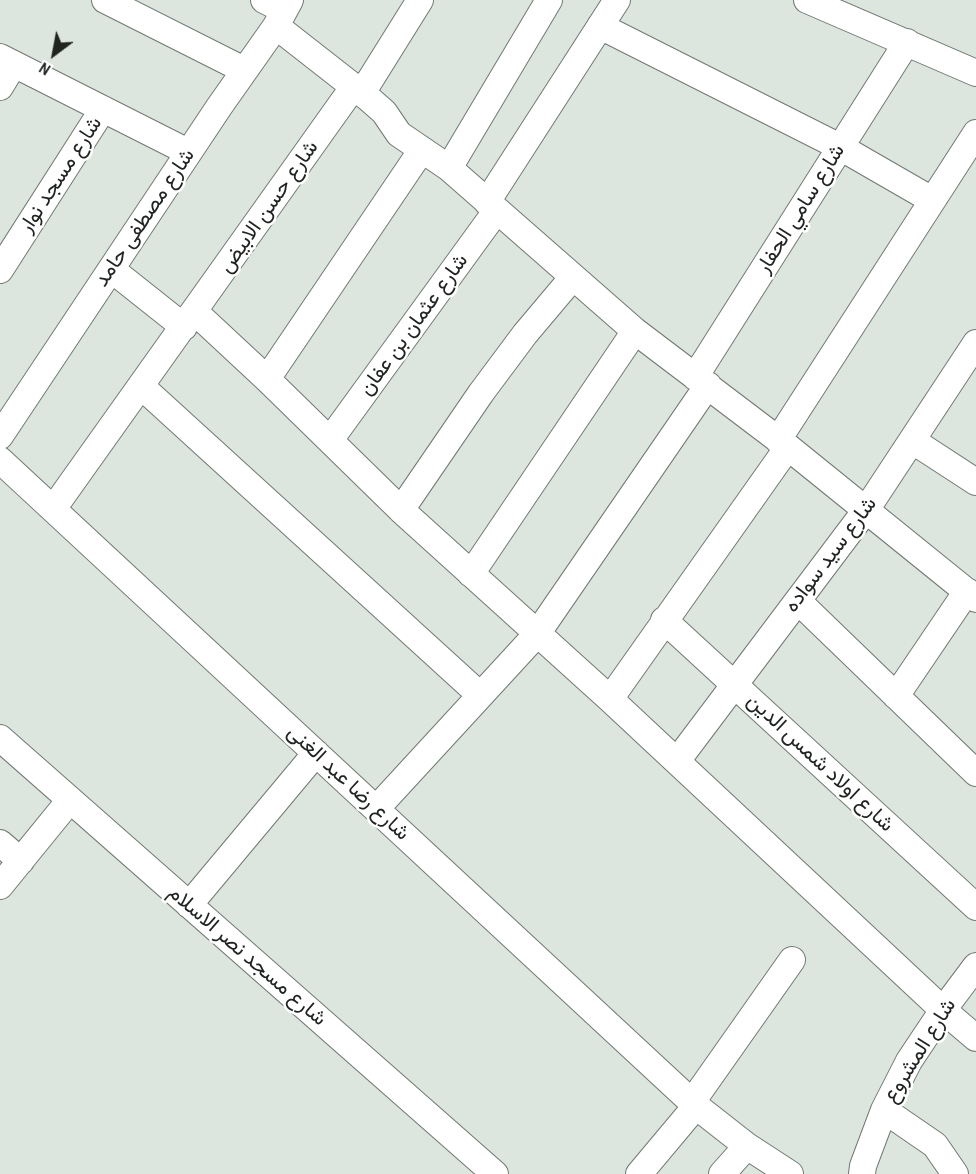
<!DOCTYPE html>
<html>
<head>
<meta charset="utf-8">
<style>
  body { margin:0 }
  #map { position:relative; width:976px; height:1174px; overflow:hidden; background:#dce5de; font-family:"Archivo Narrow",sans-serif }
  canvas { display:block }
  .north { position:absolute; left:24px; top:24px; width:60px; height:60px; -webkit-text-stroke:4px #fff; paint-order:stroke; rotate:212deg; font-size:16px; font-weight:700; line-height:24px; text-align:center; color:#202421 }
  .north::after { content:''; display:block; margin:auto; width:21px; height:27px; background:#202421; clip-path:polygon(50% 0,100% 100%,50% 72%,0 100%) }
</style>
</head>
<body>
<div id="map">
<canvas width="976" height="1174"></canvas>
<div class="north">N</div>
</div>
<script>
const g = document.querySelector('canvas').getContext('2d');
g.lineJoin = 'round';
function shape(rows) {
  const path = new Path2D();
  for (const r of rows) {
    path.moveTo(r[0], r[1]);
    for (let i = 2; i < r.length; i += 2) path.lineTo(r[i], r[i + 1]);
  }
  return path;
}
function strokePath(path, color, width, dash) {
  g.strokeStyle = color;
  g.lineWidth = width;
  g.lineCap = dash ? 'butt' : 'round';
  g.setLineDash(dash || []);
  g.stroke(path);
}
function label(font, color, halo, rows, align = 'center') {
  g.font = font + ' "Archivo Narrow",Vazirmatn,sans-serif';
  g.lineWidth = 5;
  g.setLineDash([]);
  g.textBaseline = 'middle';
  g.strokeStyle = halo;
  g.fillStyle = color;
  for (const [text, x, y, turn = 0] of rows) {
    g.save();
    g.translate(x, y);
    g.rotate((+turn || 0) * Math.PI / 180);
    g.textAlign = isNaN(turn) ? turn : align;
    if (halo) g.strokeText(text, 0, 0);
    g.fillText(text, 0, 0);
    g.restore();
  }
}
const street = shape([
  [105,0,244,70],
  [264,0,284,10],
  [807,0,976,73],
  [276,26,368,98,384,112,399,134,449,168,635,331,788,447,976,599],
  [600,26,840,147,932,200],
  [0,57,188,152],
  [0,87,14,64],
  [362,93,420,0],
  [449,168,549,0],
  [487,202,617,0],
  [111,269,184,327],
  [0,270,103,109],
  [195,312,267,379,401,510,610,699,943,1010,976,1038],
  [695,377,907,42],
  [267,379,421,151],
  [141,386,480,695],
  [0,436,219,107,276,26,290,0],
  [330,440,497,210],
  [778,440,976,133],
  [913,441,976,482],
  [0,460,696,1106,747,1146,790,1174],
  [53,509,354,86],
  [401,510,481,393,525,334,573,277],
  [471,574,635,331],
  [798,601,976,773],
  [664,620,976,907],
  [896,696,967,591],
  [610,699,788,447],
  [0,738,495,1174],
  [677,761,866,510,976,343],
  [376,809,537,634,708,385],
  [0,843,21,861],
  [0,886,70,800],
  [189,905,316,753],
  [692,1102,792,960],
  [884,1110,935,1145,955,1174],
  [639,1174,696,1106],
  [722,1174,747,1146],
  [862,1174,863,1166,884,1110,909,1061,943,1010,976,966]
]);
strokePath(street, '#717972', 28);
strokePath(street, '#fff', 26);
label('21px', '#202421', '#fff', [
  ["شارع مسجد نوار",61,175,-57],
  ["شارع حسن الابيض",269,207,-55],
  ["شارع سامي الحفار",801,209,-58],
  ["شارع مصطفى حامد",145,218,-56],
  ["شارع عثمان بن عفان",414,325,-54],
  ["شارع سيد سواده",831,555,-53],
  ["شارع اولاد شمس الدين",820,763,43],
  ["شارع رضا عبد الغنى",348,783,43],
  ["شارع مسجد نصر الاسلام",247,956,41],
  ["شارع المشروع",920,1051,-58]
]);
</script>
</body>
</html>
